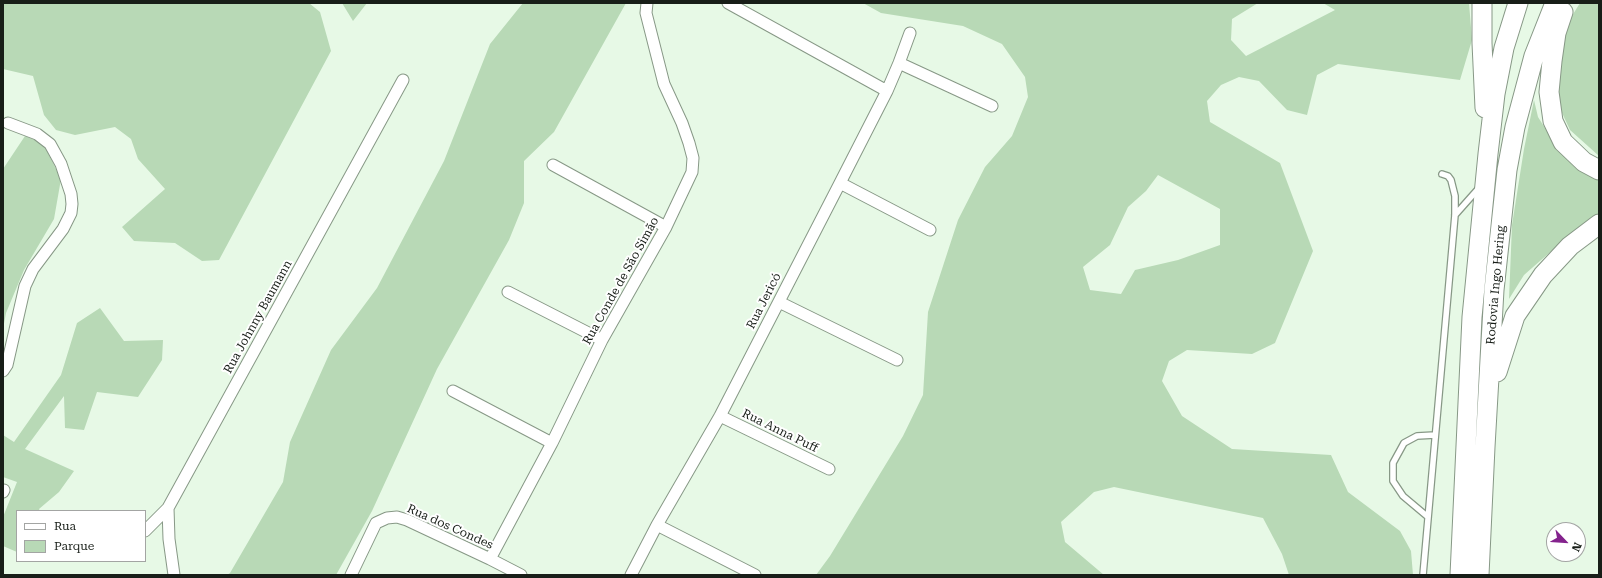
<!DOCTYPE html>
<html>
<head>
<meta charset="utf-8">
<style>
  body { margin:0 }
  #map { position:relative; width:1602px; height:578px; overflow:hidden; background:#e7f9e6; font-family:"Roboto Serif",serif }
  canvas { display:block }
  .frame { position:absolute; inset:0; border:4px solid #181e18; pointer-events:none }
  .legend { position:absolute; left:16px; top:510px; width:130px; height:52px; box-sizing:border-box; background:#fff; border:1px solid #a3a5a3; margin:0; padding:5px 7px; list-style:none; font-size:12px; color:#181e18 }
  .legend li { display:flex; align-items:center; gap:8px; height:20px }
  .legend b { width:20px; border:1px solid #a3a5a3 }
  .north { position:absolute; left:1546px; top:522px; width:40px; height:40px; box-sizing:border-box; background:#fff; border:1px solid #a3a5a3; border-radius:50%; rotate:115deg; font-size:11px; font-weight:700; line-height:16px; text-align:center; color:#181e18 }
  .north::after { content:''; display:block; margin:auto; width:14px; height:18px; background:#84238d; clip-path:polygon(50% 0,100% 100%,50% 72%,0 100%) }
</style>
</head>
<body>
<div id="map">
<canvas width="1602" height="578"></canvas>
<div class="frame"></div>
<ul class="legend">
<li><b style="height:5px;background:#fff"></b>Rua</li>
<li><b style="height:11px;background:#b8d9b6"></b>Parque</li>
</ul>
<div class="north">N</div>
</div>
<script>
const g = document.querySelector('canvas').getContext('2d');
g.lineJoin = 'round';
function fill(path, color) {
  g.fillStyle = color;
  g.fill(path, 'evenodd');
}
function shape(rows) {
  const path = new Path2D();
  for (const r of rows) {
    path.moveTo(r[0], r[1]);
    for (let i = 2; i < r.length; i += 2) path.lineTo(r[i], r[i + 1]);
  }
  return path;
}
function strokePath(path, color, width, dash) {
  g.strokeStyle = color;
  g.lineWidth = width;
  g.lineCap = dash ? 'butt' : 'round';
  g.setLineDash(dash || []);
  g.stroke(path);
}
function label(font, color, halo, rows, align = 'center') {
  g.font = font + ' "Roboto Serif",serif';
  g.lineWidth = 4;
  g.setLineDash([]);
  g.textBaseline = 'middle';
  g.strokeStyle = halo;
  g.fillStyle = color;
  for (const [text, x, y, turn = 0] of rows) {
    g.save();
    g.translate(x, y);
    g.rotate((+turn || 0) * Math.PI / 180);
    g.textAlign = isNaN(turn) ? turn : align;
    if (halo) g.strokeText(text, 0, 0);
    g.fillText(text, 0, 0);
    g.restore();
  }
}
fill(shape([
  [3,3,309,3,320,12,331,51,219,260,202,261,175,243,134,241,122,227,165,189,138,159,131,139,115,127,75,135,56,130,44,115,33,76,3,69],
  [342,3,367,3,353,21],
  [523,3,626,3,554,132,524,161,524,203,509,240,437,369,372,511,336,575,227,575,230,573,283,482,290,442,331,350,377,288,444,161,490,44],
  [863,3,1258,3,1232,19,1231,40,1246,56,1335,10,1323,3,1469,3,1472,40,1460,80,1338,64,1317,75,1307,115,1287,110,1259,81,1239,77,1221,85,1207,101,1210,122,1280,163,1313,251,1275,343,1252,354,1187,350,1169,361,1162,381,1182,416,1232,449,1331,455,1348,492,1400,531,1411,551,1413,575,1289,575,1282,554,1263,518,1114,487,1094,492,1061,522,1065,542,1104,575,816,575,830,556,903,436,923,395,928,312,958,220,985,167,1012,136,1028,97,1025,77,1002,44,963,26,881,13],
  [1158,175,1220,209,1220,245,1178,260,1135,270,1121,294,1090,290,1083,267,1110,245,1128,207,1146,191],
  [1580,3,1599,3,1599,156,1570,130,1557,102,1558,72,1567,24],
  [1534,100,1538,117,1559,150,1584,173,1599,178,1599,216,1581,225,1524,275,1509,299,1512,225,1524,149],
  [25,136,43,143,61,179,54,219,24,270,6,313,3,329,3,169],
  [100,308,124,341,163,340,162,360,138,397,97,392,84,430,65,428,64,396,25,449,74,471,59,492,39,509,40,511,17,511,17,552,3,546,3,517,17,482,3,477,3,435,14,442,61,375,77,323]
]), '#b8d9b6');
const lane = shape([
  [1455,215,1479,188],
  [1428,517,1403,496,1393,481,1393,463,1404,443,1417,436,1435,435],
  [1423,575,1455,215,1455,196,1451,180,1448,176,1442,174]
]);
const street = shape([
  [728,3,887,91],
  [899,63,992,106],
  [553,165,666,227],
  [840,183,930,230],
  [508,292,602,340],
  [779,302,897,360],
  [3,371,7,365,25,286,33,269,63,229,71,213,72,204,71,194,61,164,50,144,37,134,8,123],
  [453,391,552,443],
  [720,416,829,469],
  [3,492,4,490],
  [657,525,755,575],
  [145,531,168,508],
  [490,559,552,443,602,340,666,227,692,172,693,158,689,143,682,123,664,84,646,13,647,3],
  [174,575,169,539,168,508,403,80],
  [351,575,376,523,387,518,397,517,407,520,490,559,521,575],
  [631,575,657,525,720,416,840,183,887,91,899,63,910,33]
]);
const highway = shape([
  [1482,3,1482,43,1485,108],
  [1563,12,1556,33,1552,61,1549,92,1553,121,1563,142,1584,162,1599,170],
  [1497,372,1515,316,1543,275,1570,246,1599,224],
  [1460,575,1472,317,1488,154,1495,94,1504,48,1518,3],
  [1479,575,1485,447,1494,290,1507,170,1515,127,1534,56,1555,3]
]);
strokePath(lane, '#879886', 8);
strokePath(street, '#879886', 13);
strokePath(highway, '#879886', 21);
strokePath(lane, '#fff', 5.5);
strokePath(street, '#fff', 11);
strokePath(highway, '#fff', 19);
label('12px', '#181e18', '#fff', [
  ["Rua Conde de São Simão",621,281,-61],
  ["Rodovia Ingo Hering",1496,285,-85],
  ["Rua Jericó",764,301,-63],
  ["Rua Johnny Baumann",258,317,-61],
  ["Rua Anna Puff",780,431,26],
  ["Rua dos Condes",450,527,24]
]);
</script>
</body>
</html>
